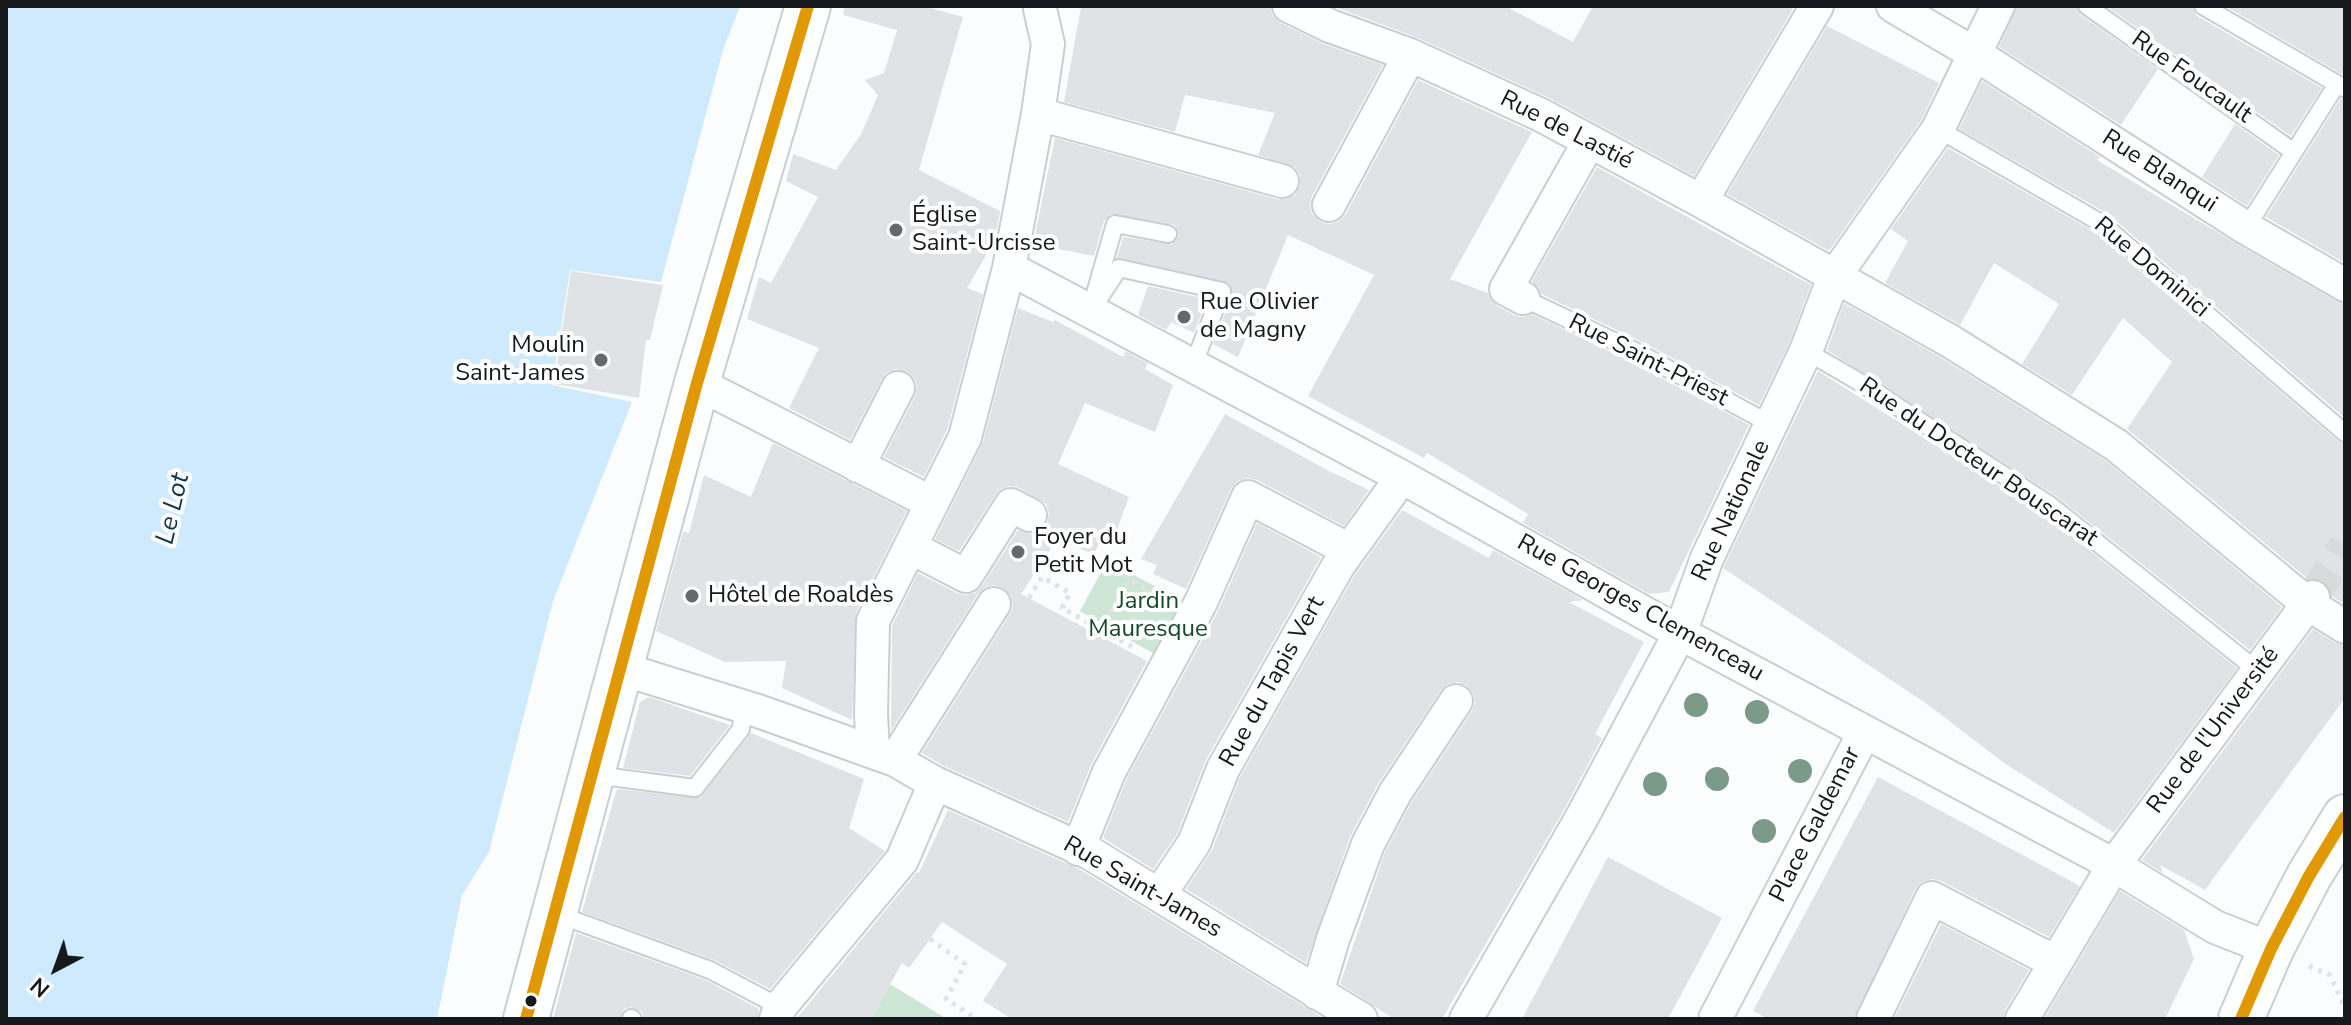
<!DOCTYPE html>
<html>
<head>
<meta charset="utf-8">
<style>
  body { margin:0 }
  #map { position:relative; width:2351px; height:1025px; overflow:hidden; background:#fbfcfd; font-family:"Nunito Sans",sans-serif }
  canvas { display:block }
  .frame { position:absolute; inset:0; border:8px solid #15191c; pointer-events:none }
  .north { position:absolute; left:16px; top:929px; width:80px; height:80px; -webkit-text-stroke:6px #fff; paint-order:stroke; rotate:221deg; font-size:22px; font-weight:700; line-height:32px; text-align:center; color:#15191c }
  .north::after { content:''; display:block; margin:auto; width:28px; height:36px; background:#15191c; clip-path:polygon(50% 0,100% 100%,50% 72%,0 100%) }
</style>
</head>
<body>
<div id="map">
<canvas width="2351" height="1025"></canvas>
<div class="frame"></div>
<div class="north">N</div>
</div>
<script>
const g = document.querySelector('canvas').getContext('2d');
g.lineJoin = 'round';
function fill(path, color) {
  g.fillStyle = color;
  g.fill(path, 'evenodd');
}
function shape(rows) {
  const path = new Path2D();
  for (const r of rows) {
    path.moveTo(r[0], r[1]);
    for (let i = 2; i < r.length; i += 2) path.lineTo(r[i], r[i + 1]);
  }
  return path;
}
function strokePath(path, color, width, dash) {
  g.strokeStyle = color;
  g.lineWidth = width;
  g.lineCap = dash ? 'butt' : 'round';
  g.setLineDash(dash || []);
  g.stroke(path);
}
function label(font, color, halo, rows, align = 'center') {
  g.font = font + ' "Nunito Sans",sans-serif';
  g.lineWidth = 8;
  g.setLineDash([]);
  g.textBaseline = 'middle';
  g.strokeStyle = halo;
  g.fillStyle = color;
  for (const [text, x, y, turn = 0] of rows) {
    g.save();
    g.translate(x, y);
    g.rotate((+turn || 0) * Math.PI / 180);
    g.textAlign = isNaN(turn) ? turn : align;
    if (halo) g.strokeText(text, 0, 0);
    g.fillText(text, 0, 0);
    g.restore();
  }
}
fill(shape([
  [1107,561,1189,604,1161,658,1080,611],
  [890,984,947,1019,871,1019]
]), '#cee6d6');
fill(shape([
  [6,6,740,6,723,50,661,282,570,270,552,385,632,402,553,601,489,852,462,895,437,1019,6,1019]
]), '#cfeafd');
fill(shape([
  [845,6,923,6,963,17,919,170,1000,211,995,240,967,288,983,294,947,430,924,477,884,457,915,396,917,386,914,378,907,372,896,369,888,372,882,379,850,440,789,408,819,348,747,319,759,277,771,283,818,197,786,181,793,154,836,170,861,134,878,95,865,80,884,73,897,30,843,15],
  [1093,6,1270,6,1273,16,1281,23,1324,44,1383,65,1312,196,1310,205,1312,214,1321,222,1329,224,1338,222,1346,214,1418,80,1532,132,1450,279,1488,293,1496,305,1514,315,1523,317,1532,314,1634,363,1749,425,1669,592,1649,594,1523,523,1528,514,1427,453,1424,458,1308,396,1374,275,1288,235,1238,357,1213,344,1232,295,1229,283,1117,258,1123,237,1172,244,1179,235,1175,225,1111,214,1104,221,1094,256,1033,244,1055,138,1277,199,1286,199,1295,195,1300,185,1300,175,1295,167,1258,155,1275,113,1185,95,1175,132,1064,102,1081,7],
  [1332,6,1505,6,1573,42,1593,6,1787,6,1793,9,1694,176,1549,98,1418,38],
  [2017,6,2076,6,2081,15,2158,69,2121,125,1999,47],
  [2106,6,2192,6,2197,16,2322,88,2291,136],
  [2225,6,2345,6,2345,76],
  [1827,26,1939,83,1922,119,1829,251,1727,194],
  [1982,81,2100,157,2097,160,2237,244,2336,301,2345,304,2345,418,2108,214,1959,129],
  [2341,98,2345,99,2345,263,2266,217],
  [2235,124,2279,155,2247,206,2202,177],
  [1948,148,2095,232,2338,441,2345,444,2345,605,2332,596,2325,582,2316,578,2308,579,2127,429,2172,362,2123,318,2072,395,2022,364,2059,304,1994,263,1960,325,1885,283,1908,241,1891,229],
  [1597,167,1811,285,1789,344,1759,405,1644,343,1541,294,1532,281],
  [571,271,663,285,650,340,646,340,639,398,554,384],
  [1148,286,1207,299,1194,333,1171,322,1166,330,1138,315],
  [1844,303,1940,357,2105,460,2282,607,2250,650,2056,496,1827,350],
  [1018,308,1053,322,1055,320,1123,357,1125,351,1148,363,1145,369,1173,385,1155,432,1085,403,1058,464,1129,497,1111,546,1100,541,1094,554,1056,540,1021,594,1147,661,1092,763,1068,822,944,766,922,753,1010,614,1013,606,1011,596,1003,588,994,585,986,587,978,594,891,731,892,626,918,573,957,593,966,595,975,593,982,586,1018,530,1032,534,1041,531,1047,523,1049,513,1046,504,1020,488,1010,486,1001,489,995,495,959,551,935,539,983,442],
  [1818,371,2044,514,2237,668,2114,833,2004,763,1927,704,1723,568],
  [1225,414,1327,470,1369,490,1344,526,1257,480,1248,478,1238,481,1231,489,1186,589,1153,574,1157,565,1141,559],
  [773,443,907,511,856,613,852,720,782,688,786,661,725,662,656,631,683,531,689,533,704,475,751,497],
  [1402,510,1489,558,1493,550,1583,600,1569,602,1644,642,1595,734,1602,738,1564,810,1442,1019,1394,1019,1340,984,1385,852,1411,803,1472,711,1475,703,1473,693,1466,685,1458,682,1448,684,1441,690,1378,784,1350,837,1306,963,1186,889,1212,850,1240,777,1354,576],
  [1257,523,1321,557,1206,760,1177,834,1153,869,1103,838,1126,780,1218,611],
  [2313,629,2335,643,2345,646,2345,698,2205,890,2160,865,2163,873,2142,860],
  [649,697,730,725,690,776,623,768,640,702],
  [751,733,864,779,849,828,885,851,770,989,714,960,582,912,616,791,618,789,700,798],
  [1878,777,2080,886,2049,937,1941,881,1932,879,1922,882,1915,890,1854,1019,1769,1019,1753,1011],
  [948,810,1081,870,1325,1019,1012,1019,983,1001,1007,964,942,922,909,968,902,963,871,1019,796,1019,917,872,919,873],
  [1608,857,1722,918,1668,1019,1522,1019],
  [2120,891,2184,930,2194,959,2165,1019,2044,1019],
  [1941,924,2029,970,2006,1009,2003,1019,1894,1019],
  [576,933,706,980,759,1009,758,1019,644,1019,642,1012,631,1007,624,1009,620,1019,553,1019]
]), '#e0e3e5');
strokePath(shape([
  [2313,597,2345,545]
]), '#d8dadb', 32, [32, 16]);
const lane = shape([
  [2087,6,2294,152],
  [2203,6,2344,88],
  [1938,129,2101,223,2345,433],
  [2246,228,2337,84],
  [1094,297,1115,224,1168,234],
  [1523,298,1639,353,1772,425],
  [1090,312,1119,268,1222,291,1193,366],
  [1806,351,1861,383,2050,505,2258,671],
  [595,775,695,788,741,729,743,707],
  [557,914,710,970,780,1007],
  [631,1018,633,1019]
]);
const street = shape([
  [1289,6,1330,26,1410,55,1541,115,1701,201,1950,341,2116,445,2308,604,2345,627],
  [1893,6,1975,54,2246,228,2345,285],
  [1038,114,1282,181],
  [1701,201,1817,6],
  [1329,205,1410,55],
  [1009,268,1402,477,1680,633,2114,865,2215,927,2271,949],
  [1523,298,1506,289,1589,142],
  [697,383,932,503],
  [858,466,898,388],
  [910,547,966,576,1011,505,1030,515],
  [619,668,761,712,895,760,935,783,1090,853,1361,1019],
  [873,751,871,714,873,621,965,437,1009,268,1038,114,1048,44,1040,9],
  [895,760,994,604],
  [1078,849,1109,772,1201,602,1248,497,1349,550],
  [1159,895,1194,843,1223,769,1338,566,1402,477],
  [1317,993,1333,939,1368,844,1395,793,1456,701],
  [776,1019,780,1007,902,860,935,783],
  [1466,1019,1581,819,1680,633,1707,558,1806,351,1834,277,1938,129,1998,6],
  [1715,1019,1864,733],
  [1873,1019,1932,898,2055,962],
  [2022,1019,2114,865,2313,597]
]);
const secondary = shape([
  [2241,1019,2271,949,2309,876,2345,817]
]);
const primary = shape([
  [526,1019,697,383,808,6]
]);
strokePath(lane, '#cbcdcf', 20);
strokePath(street, '#cbcdcf', 36);
strokePath(secondary, '#cbcdcf', 48);
strokePath(primary, '#cbcdcf', 48);
strokePath(shape([
  [1029,598,1042,577,1070,593,1062,608,1136,649],
  [1100,629,1130,580,1150,591,1121,641],
  [1088,683,1112,636],
  [930,939,965,964,946,999,977,1019],
  [2309,966,2330,975,2345,1008]
]), '#e3e3e4', 5, [4, 6]);
strokePath(lane, '#feffff', 16);
strokePath(street, '#feffff', 32);
strokePath(secondary, '#feffff', 44);
strokePath(primary, '#feffff', 44);
strokePath(shape([
  [526,1019,697,383,808,6],
  [2241,1019,2271,949,2309,876,2345,817]
]), '#e09803', 12);
g.fillStyle = '#7b9a8a';
for (const [x, y] of [
  [1696,705],
  [1757,712],
  [1800,771],
  [1717,779],
  [1655,784],
  [1764,831]
]) {
  g.beginPath();
  g.arc(x, y, 12, 0, 2 * Math.PI);
  g.fill();
}
for (const [x, y, r, color] of [
  [896,230,8,"#66686b"],
  [1184,317,8,"#66686b"],
  [601,360,8,"#66686b"],
  [1018,552,8,"#66686b"],
  [692,596,8,"#66686b"],
  [531,1001,7,"#15191c"]
]) {
  const dot = new Path2D();
  dot.arc(x, y, r, 0, 2 * Math.PI);
  g.fillStyle = color;
  g.fill(dot);
  strokePath(dot, '#fff', 3);
}
label('24px', '#15191c', '#fff', [
  ["Rue Foucault",2191,78,35],
  ["Rue de Lastié",1566,131,27],
  ["Rue Blanqui",2159,172,33],
  ["Rue Dominici",2151,268,40],
  ["Rue Saint-Priest",1648,361,27],
  ["Rue du Docteur Bouscarat",1978,463,34],
  ["Rue Nationale",1732,511,-65],
  ["Rue Georges Clemenceau",1640,609,29],
  ["Rue du Tapis Vert",1273,682,-61],
  ["Rue de l'Université",2214,731,-53],
  ["Place Galdemar",1816,825,-63],
  ["Rue Saint-James",1142,888,30]
]);
label('24px', '#15191c', '#fff', [
  ["Église",912,216],
  ["Saint-Urcisse",912,244],
  ["Rue Olivier",1200,303],
  ["de Magny",1200,331],
  ["Moulin",585,346,"right"],
  ["Saint-James",585,374,"right"],
  ["Foyer du",1034,538],
  ["Petit Mot",1034,566],
  ["Hôtel de Roaldès",708,596]
], 'left');
label('24px', '#124a2b', '#fff', [
  ["Jardin",1148,602],
  ["Mauresque",1148,630]
]);
label('italic 26px', '#0d354c', '#fff', [
  ["Le Lot",174,509,-77]
]);
</script>
</body>
</html>
